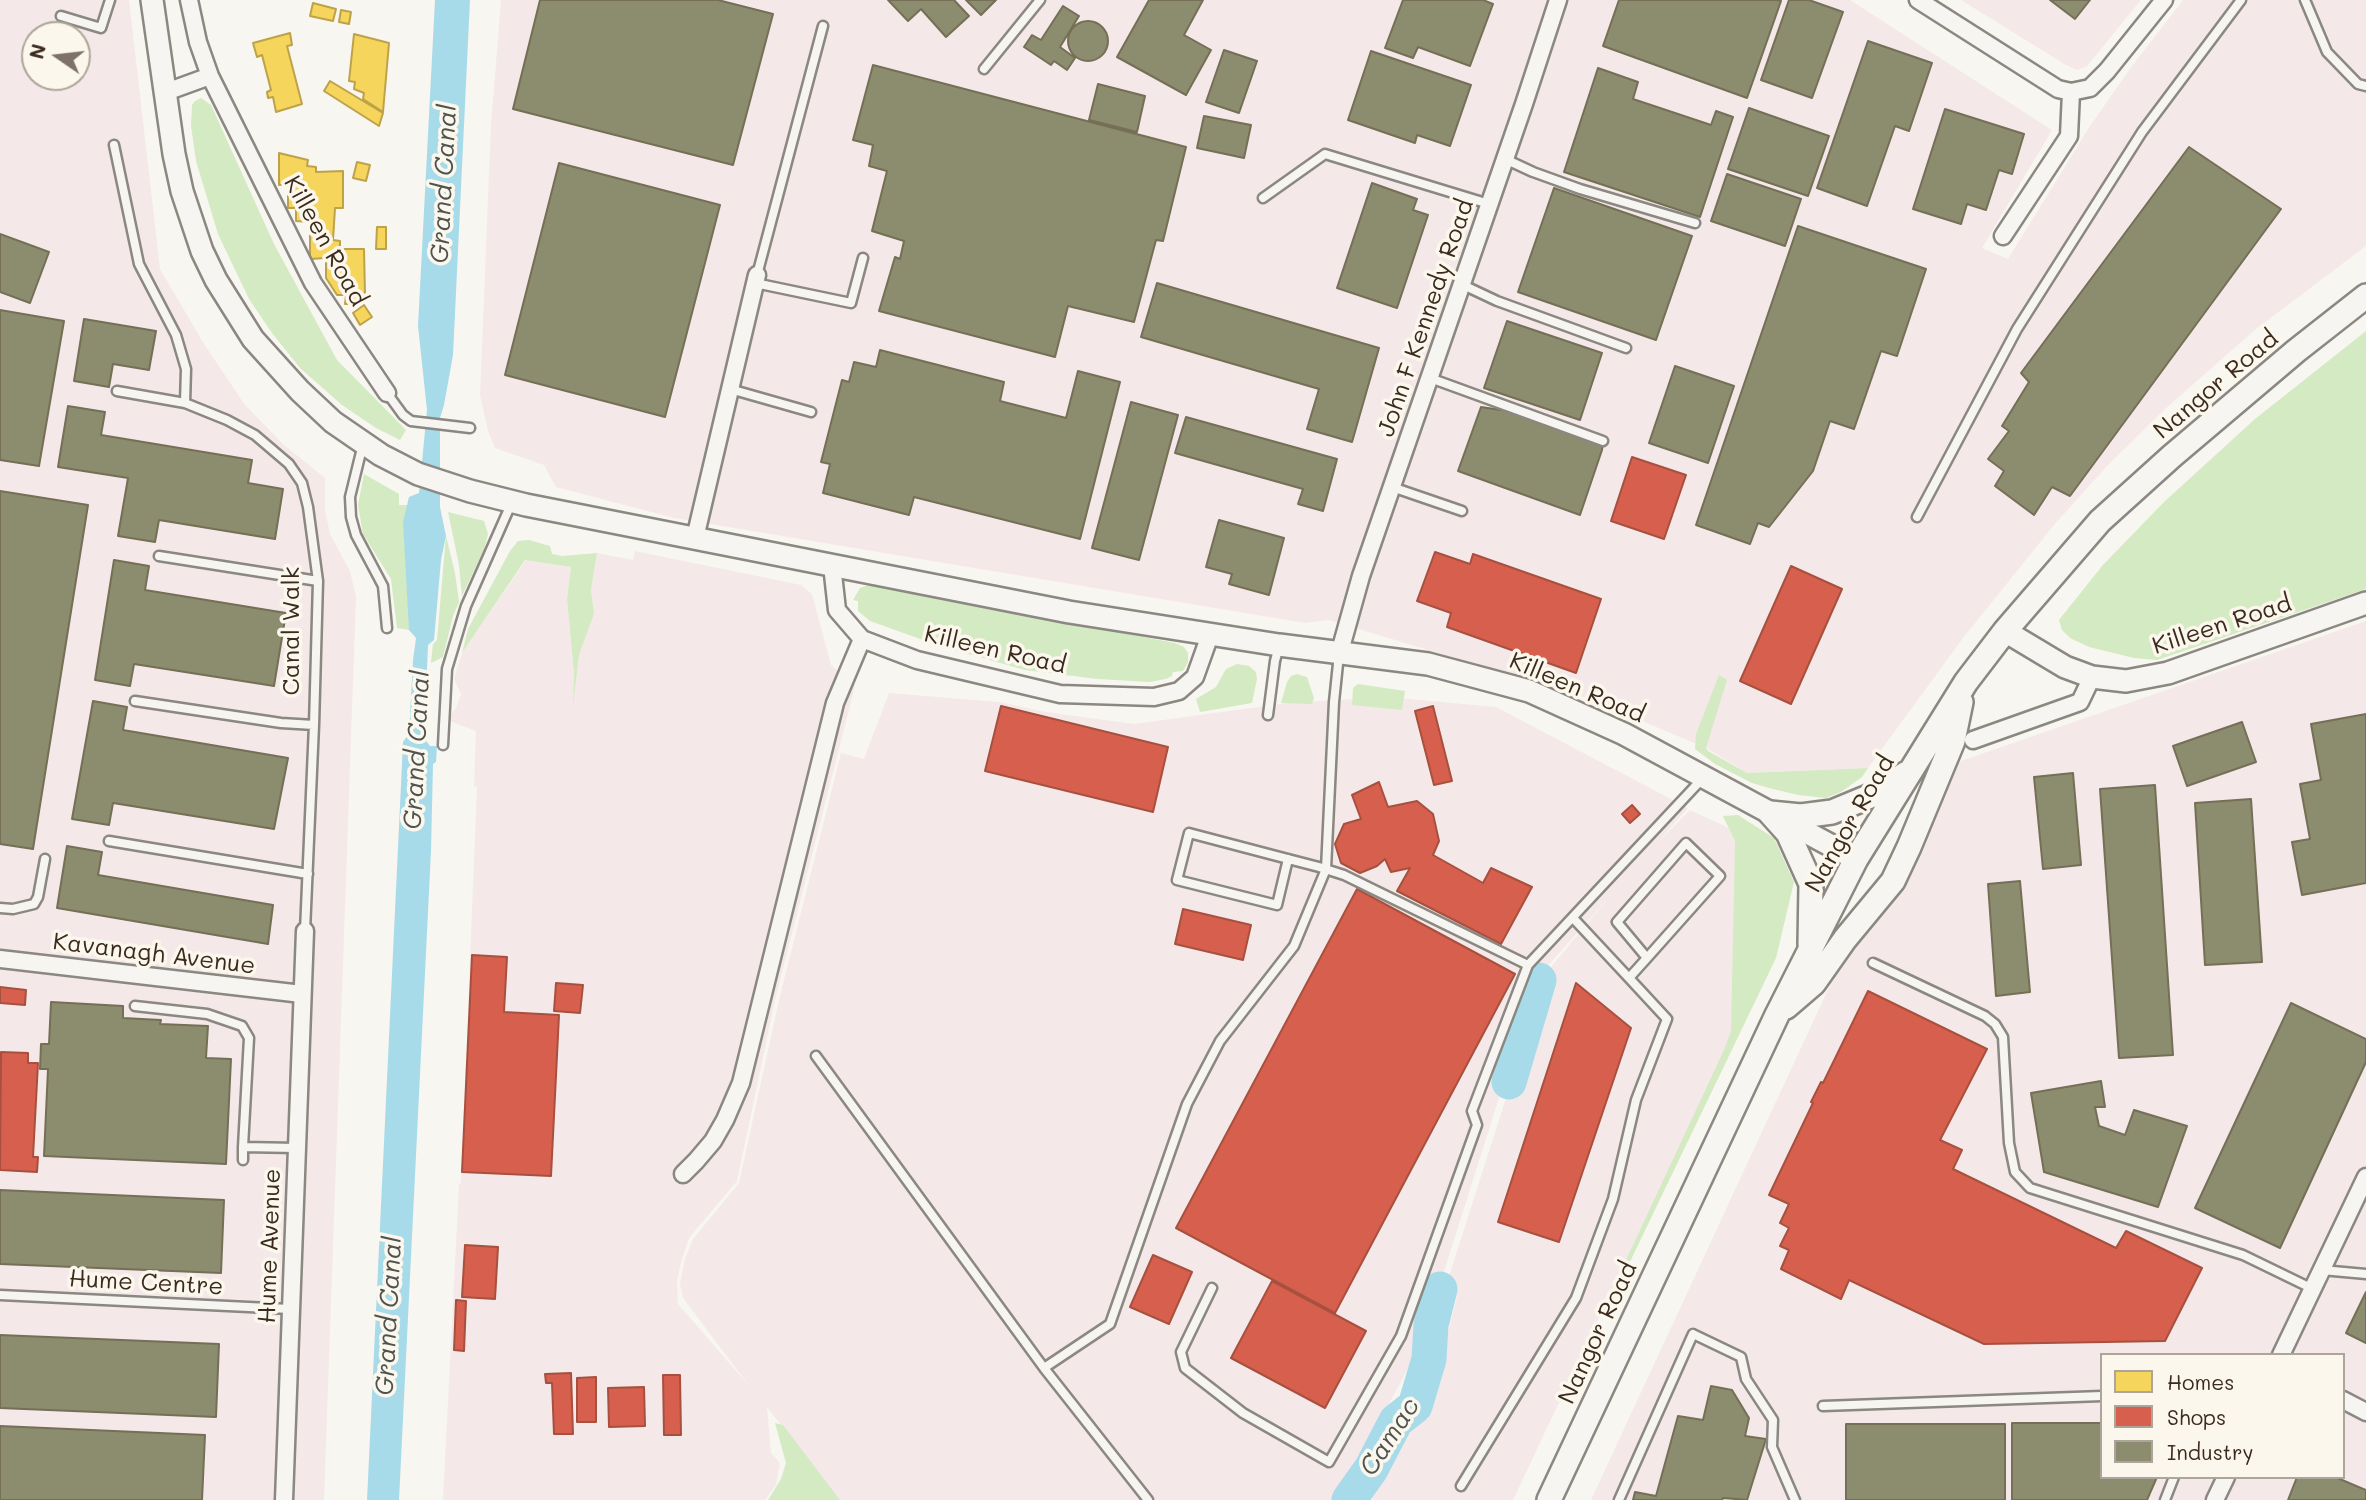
<!DOCTYPE html>
<html>
<head>
<meta charset="utf-8">
<style>
  body { margin:0 }
  #map { position:relative; width:2366px; height:1500px; overflow:hidden; background:#f8f6f0; font-family:Mali,sans-serif }
  canvas { display:block }
  .legend { position:absolute; left:2100px; top:1353px; width:245px; height:126px; box-sizing:border-box; background:#fbf7ec; border:2px solid #aea59a; margin:0; padding:9px 12px; list-style:none; font-size:21px; color:#3b2a1e }
  .legend li { display:flex; align-items:center; gap:14px; height:35px }
  .legend b { width:35px; border:2px solid #aea59a }
  .north { position:absolute; left:21px; top:21px; width:70px; height:70px; box-sizing:border-box; background:#fbf7ec; border:2px solid #aea59a; border-radius:50%; rotate:284deg; font-size:19px; font-weight:700; line-height:28px; text-align:center; color:#3b2a1e }
  .north::after { content:''; display:block; margin:auto; width:24px; height:32px; background:#7d7168; clip-path:polygon(50% 0,100% 100%,50% 72%,0 100%) }
</style>
</head>
<body>
<div id="map">
<canvas width="2366" height="1500"></canvas>
<ul class="legend">
<li><b style="height:19px;background:#f6d55c"></b>Homes</li>
<li><b style="height:19px;background:#d6604d"></b>Shops</li>
<li><b style="height:19px;background:#8c8c6e"></b>Industry</li>
</ul>
<div class="north">N</div>
</div>
<script>
const g = document.querySelector('canvas').getContext('2d');
g.lineJoin = 'round';
function fill(path, color) {
  g.fillStyle = color;
  g.fill(path, 'evenodd');
}
function shape(rows) {
  const path = new Path2D();
  for (const r of rows) {
    if (r.length === 3) {
      path.moveTo(r[0] + r[2], r[1]);
      path.arc(r[0], r[1], r[2], 0, 2 * Math.PI);
      continue;
    }
    path.moveTo(r[0], r[1]);
    for (let i = 2; i < r.length; i += 2) path.lineTo(r[i], r[i + 1]);
  }
  return path;
}
function strokePath(path, color, width, dash) {
  g.strokeStyle = color;
  g.lineWidth = width;
  g.lineCap = dash ? 'butt' : 'round';
  g.setLineDash(dash || []);
  g.stroke(path);
}
function label(font, color, halo, rows, align = 'center') {
  g.font = font + ' Mali,sans-serif';
  g.lineWidth = 7;
  g.setLineDash([]);
  g.textBaseline = 'middle';
  g.strokeStyle = halo;
  g.fillStyle = color;
  for (const [text, x, y, turn = 0] of rows) {
    g.save();
    g.translate(x, y);
    g.rotate((+turn || 0) * Math.PI / 180);
    g.textAlign = isNaN(turn) ? turn : align;
    if (halo) g.strokeText(text, 0, 0);
    g.fillText(text, 0, 0);
    g.restore();
  }
}
fill(shape([
  [0,0,129,0,160,269,204,344,245,405,284,445,325,478,325,510,330,534,350,571,356,597,324,1500,0,1500],
  [35,35,77,35,77,77,35,77],
  [501,0,1850,0,2052,130,1982,248,2008,259,2090,126,2132,66,2183,0,2366,0,2366,246,2256,329,2165,409,2107,466,2054,525,1963,638,1868,768,1747,773,1706,748,1590,699,1329,620,1305,623,674,518,556,487,544,465,495,448,488,431,480,395,491,125],
  [1961,0,2141,0,2087,66,2077,70,2066,65],
  [635,551,801,585,812,594,831,665,855,686,775,1000,737,1181,689,1238,681,1262,677,1281,678,1304,750,1387,683,1298,680,1283,685,1259,693,1239,739,1183,779,1000,841,753,864,759,889,693,999,702,1046,712,1134,724,1287,703,1387,697,1496,707,1688,808,1658,842,1690,810,1729,828,1740,840,1731,1031,1725,1050,1513,1500,1375,1500,1369,1497,1449,1328,1457,1296,1444,1292,1546,973,1610,896,1537,978,1421,1344,1338,1500,839,1500,767,1407,771,1453,780,1463,776,1485,765,1500,443,1500,459,1184,461,1183,477,787,474,786,476,731,447,720,456,708,461,694,454,679,462,653,526,560,571,567,567,599,574,674,574,696,579,655,594,614,591,590,597,553,633,560],
  [2366,621,2366,1500,1591,1500,1929,772],
  [2102,1355,2343,1355,2343,1477,2102,1477]
]), '#f4e9e8');
fill(shape([
  [201,98,211,105,274,244,337,360,406,430,400,440,376,428,342,405,300,368,272,333,249,299,218,234,196,161,191,126,192,105,195,101],
  [2366,331,2366,589,2157,660,2134,658,2089,647,2070,638,2062,630,2059,620,2102,566,2164,502,2255,419],
  [364,474,399,494,399,505,407,505,409,630,397,628,391,579,363,534,358,505],
  [448,512,484,521,488,534,484,549,462,596,459,565],
  [446,536,455,573,459,602,453,616,443,657,431,663,433,644,437,640],
  [529,540,550,546,552,554,562,556,597,553,591,590,594,614,579,655,573,706,574,674,567,599,571,567,525,560,462,653,468,629,510,551,518,541],
  [869,585,1175,643,1184,647,1188,653,1188,662,1183,671,1173,672,1172,676,1166,679,1149,682,1098,679,1025,670,937,645,870,621,858,611,858,601,853,600,860,588],
  [1237,664,1249,666,1256,672,1257,679,1252,703,1200,712,1196,699,1216,687,1226,669],
  [1297,674,1307,677,1314,698,1312,704,1281,703,1287,682,1291,676],
  [1719,675,1727,680,1706,748,1708,751,1747,773,1868,768,1862,777,1841,792,1826,798,1798,795,1769,788,1752,783,1715,764,1695,749,1696,734],
  [1358,684,1405,691,1402,710,1352,705,1353,688],
  [1738,815,1774,838,1794,882,1776,958,1614,1295,1611,1292,1724,1050,1731,1031,1735,841,1723,816],
  [775,1423,783,1425,840,1500,768,1500,781,1479,786,1463]
]), '#d3eac3');
fill(shape([
  [435,0,470,0,453,355,444,405,440,418,440,507,446,536,441,560,434,640,428,645,424,738,430,746,437,746,436,762,433,764,431,851,399,1500,367,1500,403,742,409,733,413,660,416,638,409,630,403,522,409,497,419,493,427,410,418,326]
]), '#a8dbe9');
const homes = shape([
  [313,3,336,9,333,21,310,16,313,3],
  [341,10,351,12,349,24,339,22,341,10],
  [290,33,292,45,287,46,302,104,276,112,273,97,268,98,267,92,271,90,262,55,257,57,253,43,290,33],
  [354,34,389,43,383,112,363,99,364,93,354,89,355,82,349,81,354,34],
  [330,81,383,113,379,126,324,91,330,81],
  [279,153,308,160,307,166,316,167,316,172,343,171,343,208,335,208,333,240,340,241,340,249,364,249,365,295,358,295,357,304,345,304,346,295,337,295,326,278,326,258,310,259,310,222,296,221,296,208,288,208,288,192,291,192,291,184,279,185,279,153],
  [357,162,370,165,366,181,353,178,357,162],
  [377,227,386,227,386,249,376,249,377,227],
  [364,305,372,317,360,325,353,313,364,305]
]);
fill(homes, '#f6d55c');
strokePath(homes, '#bea249', 2);
const shops = shape([
  [1632,457,1686,475,1664,539,1611,521,1632,457],
  [1435,552,1470,564,1473,554,1601,599,1576,673,1447,627,1451,613,1417,601,1435,552],
  [1791,566,1842,589,1791,704,1740,681,1791,566],
  [1001,706,1168,747,1153,812,985,771,1001,706],
  [1433,706,1452,781,1434,785,1415,711,1433,706],
  [1379,782,1388,807,1417,801,1433,814,1439,841,1433,855,1483,883,1491,868,1532,887,1501,944,1397,891,1410,868,1391,872,1385,859,1377,866,1360,873,1341,863,1335,844,1344,824,1361,819,1352,795,1379,782],
  [1632,805,1640,814,1630,823,1622,814,1632,805],
  [1357,889,1515,974,1335,1313,1176,1228,1357,889],
  [1183,909,1251,925,1243,960,1175,944,1183,909],
  [472,955,507,957,504,1012,559,1015,551,1176,462,1172,472,955],
  [556,983,583,985,580,1013,554,1011,556,983],
  [1576,983,1631,1028,1559,1242,1498,1222,1576,983],
  [0,987,26,990,25,1005,0,1003,0,987],
  [1868,991,1987,1049,1940,1140,1962,1150,1953,1169,2116,1248,2126,1231,2202,1268,2165,1341,1984,1344,1849,1280,1841,1299,1781,1269,1789,1250,1780,1246,1789,1228,1780,1223,1789,1204,1769,1195,1813,1103,1811,1102,1821,1082,1823,1083,1868,991],
  [1,1052,28,1053,28,1063,38,1063,33,1157,38,1157,37,1172,0,1170,1,1052],
  [465,1245,498,1247,495,1299,462,1297,465,1245],
  [1153,1255,1192,1272,1169,1324,1130,1307,1153,1255],
  [1272,1281,1366,1331,1325,1408,1231,1358,1272,1281],
  [456,1300,466,1301,464,1351,454,1350,456,1300],
  [571,1373,573,1434,554,1434,552,1383,546,1383,545,1374,571,1373],
  [663,1375,680,1375,681,1435,664,1435,663,1375],
  [596,1377,596,1422,577,1422,577,1378,596,1377],
  [644,1387,645,1426,609,1427,608,1388,644,1387]
]);
fill(shops, '#d6604d');
strokePath(shops, '#a8503f', 2);
const industry = shape([
  [540,0,718,0,773,14,733,165,513,109,540,0],
  [888,0,954,0,969,16,946,37,921,9,908,21,888,0],
  [966,0,996,0,981,15,966,0],
  [1149,0,1203,0,1184,35,1211,50,1186,95,1117,57,1149,0],
  [1403,0,1483,0,1493,4,1470,66,1418,47,1413,58,1385,48,1403,0],
  [1619,0,1777,0,1781,1,1747,98,1603,46,1619,0],
  [1789,0,1809,0,1843,12,1812,98,1761,80,1789,0],
  [2050,0,2090,0,2075,19,2050,0],
  [1063,6,1079,16,1060,47,1075,58,1067,70,1054,61,1051,65,1024,47,1032,35,1041,40,1063,6],
  [1088,41,20],
  [1868,41,1932,63,1909,131,1895,126,1867,206,1817,188,1868,41],
  [1224,50,1257,61,1239,113,1206,102,1224,50],
  [1371,51,1471,85,1450,146,1417,135,1415,143,1348,120,1371,51],
  [873,65,1186,147,1163,241,1156,240,1134,322,1068,306,1055,357,879,311,895,257,900,259,904,241,872,231,887,171,869,166,873,145,853,140,873,65],
  [1598,68,1638,82,1633,99,1711,125,1716,111,1733,117,1700,217,1564,172,1598,68],
  [1098,84,1145,96,1137,132,1089,120,1098,84],
  [1749,108,1829,136,1808,196,1728,169,1749,108],
  [1945,109,2024,134,2012,174,1999,170,1986,210,1967,204,1961,224,1913,209,1945,109],
  [1204,116,1251,125,1244,158,1197,148,1204,116],
  [2189,147,2281,209,2070,496,2052,487,2034,515,1995,486,2004,471,1988,459,2009,431,2002,426,2029,382,2021,373,2189,147],
  [559,163,720,205,665,417,505,375,559,163],
  [1727,174,1801,199,1785,246,1711,221,1727,174],
  [1372,183,1417,199,1413,210,1428,215,1397,308,1337,288,1372,183],
  [1554,188,1692,236,1656,340,1518,292,1554,188],
  [1798,226,1926,269,1897,356,1881,351,1854,429,1830,421,1813,471,1769,527,1758,523,1750,544,1696,525,1798,226],
  [0,234,49,252,30,303,0,292,0,234],
  [1157,283,1379,348,1352,442,1307,429,1319,389,1141,337,1157,283],
  [0,310,64,321,39,466,0,460,0,310],
  [84,319,156,331,149,370,113,364,109,387,74,381,84,319],
  [1507,321,1602,353,1580,420,1484,388,1507,321],
  [880,350,1004,382,1000,401,1066,418,1078,371,1120,382,1080,539,914,497,909,515,823,493,830,464,821,462,842,380,849,382,854,362,876,367,880,350],
  [1675,366,1734,386,1708,463,1649,443,1675,366],
  [1131,402,1178,415,1139,560,1092,548,1131,402],
  [68,406,105,412,101,435,252,460,248,483,283,489,275,539,159,520,155,542,118,536,128,478,58,467,68,406],
  [1481,407,1521,413,1603,441,1602,450,1580,515,1458,471,1481,407],
  [1186,417,1337,459,1323,511,1298,504,1303,489,1175,453,1186,417],
  [0,491,88,505,33,849,0,844,0,491],
  [1219,520,1284,538,1269,595,1229,584,1232,574,1206,567,1219,520],
  [114,560,149,566,145,590,286,613,274,686,134,664,130,686,95,680,114,560],
  [93,701,127,707,123,730,288,758,274,829,113,803,109,825,72,819,93,701],
  [2366,714,2366,883,2302,895,2292,842,2310,839,2300,784,2321,780,2311,724,2366,714],
  [2242,722,2256,762,2187,786,2173,746,2242,722],
  [2073,773,2081,865,2043,869,2034,777,2073,773],
  [2155,785,2173,1055,2119,1058,2100,789,2155,785],
  [2251,799,2262,962,2205,965,2195,803,2251,799],
  [67,846,102,852,98,875,273,905,268,944,57,908,67,846],
  [2020,881,2030,992,1996,996,1988,884,2020,881],
  [51,1002,123,1006,123,1018,161,1020,160,1024,208,1026,206,1058,231,1059,226,1164,44,1156,48,1069,40,1069,41,1044,49,1044,51,1002],
  [2291,1003,2366,1039,2366,1062,2280,1248,2195,1208,2291,1003],
  [2101,1081,2105,1107,2095,1107,2099,1126,2125,1135,2134,1110,2187,1126,2158,1207,2044,1172,2031,1093,2101,1081],
  [0,1190,224,1200,221,1273,0,1264,0,1190],
  [2366,1292,2366,1343,2346,1333,2366,1292],
  [0,1335,219,1344,216,1417,0,1408,0,1335],
  [1711,1386,1732,1390,1749,1418,1745,1436,1766,1439,1747,1500,1723,1498,1722,1500,1633,1500,1635,1492,1656,1496,1678,1416,1703,1420,1711,1386],
  [2012,1423,2102,1423,2102,1477,2157,1477,2147,1500,2012,1500,2012,1423],
  [1846,1424,2005,1424,2005,1500,1846,1500,1846,1424],
  [0,1426,205,1435,202,1500,0,1500,0,1426],
  [2297,1477,2335,1477,2366,1490,2366,1500,2288,1500,2297,1477]
]);
fill(industry, '#8c8c6e');
strokePath(industry, '#746f56', 2);
strokePath(shape([
  [1509,1082,1539,980],
  [1349,1500,1371,1469,1396,1421,1415,1406,1429,1359,1431,1325,1440,1289]
]), '#a8dbe9', 35);
const service = shape([
  [2305,0,2327,52,2358,84,2366,86],
  [61,16,101,28,110,0],
  [984,69,1040,0],
  [114,145,139,264,176,335,186,369,185,403],
  [1505,159,1533,172,1580,189,1695,223],
  [1263,198,1325,154,1489,204],
  [757,275,823,26],
  [755,283,851,303,863,258],
  [1461,284,1497,301,1626,348],
  [1430,378,1603,441],
  [730,389,811,412],
  [117,391,185,403,227,420,255,435,289,464,302,483,308,507,318,581,314,725,305,931],
  [387,393,403,415,411,421,470,428],
  [363,444,350,497,351,517,356,535,383,586,387,628],
  [1392,487,1462,511],
  [1917,517,2017,329,2142,132,2241,0],
  [159,556,318,581],
  [135,701,281,723,314,725],
  [1268,715,1275,661,1279,646],
  [443,745,447,669,466,606,512,502],
  [109,841,308,874],
  [1288,859,1277,905,1177,880,1189,833,1288,859,1319,867,1344,875,1528,965,1702,779],
  [0,908,13,909,34,904,38,897,45,859],
  [1573,918,1629,978,1647,958,1617,922,1686,843,1720,876,1647,958],
  [1873,963,1985,1016,1995,1024,2003,1037,2009,1143,2015,1172,2030,1188,2243,1255,2313,1289],
  [135,1006,207,1014,242,1026,249,1038,243,1147,297,1148],
  [816,1056,1044,1368],
  [243,1160,243,1147],
  [2322,1270,2366,1274],
  [1212,1288,1181,1352,1185,1368,1243,1413,1329,1462,1401,1336,1477,1125,1472,1111,1528,965],
  [0,1295,290,1309],
  [1823,1406,2102,1396],
  [1461,1486,1576,1298,1613,1199,1636,1100,1667,1019,1629,978],
  [1148,1500,1044,1368,1110,1324,1187,1104,1220,1041,1294,946,1326,869,1334,702,1339,654],
  [1619,1500,1693,1334,1741,1357,1746,1379,1773,1420,1772,1447,1795,1500],
  [2165,1500,2174,1477]
]);
const minor = shape([
  [189,0,198,42,210,76,313,283,387,393],
  [1918,0,2058,89,2071,92,2090,88,2107,71,2164,0],
  [166,92,210,76],
  [2003,236,2069,136,2071,92],
  [695,538,757,275],
  [832,565,837,610,862,639,917,660,1060,694,1154,697,1179,691,1195,677,1210,635],
  [1340,651,1361,576,1524,104,1558,0],
  [1973,740,2080,702,2092,677],
  [0,959,302,994],
  [683,1174,696,1161,713,1141,725,1120,741,1083,835,703,862,639],
  [2281,1355,2366,1177],
  [2343,1400,2366,1412],
  [284,1500,305,931],
  [2215,1500,2226,1477]
]);
const tertiary = shape([
  [152,0,174,154,182,191,202,251,216,280,253,339,300,391,333,422,381,455,418,474,470,491,526,505,1069,612,1279,645,1428,664,1529,691,1624,734,1856,859],
  [2005,631,2065,667,2092,677,2126,681,2168,673,2366,603]
]);
const secondary = shape([
  [1770,813,1801,816,1832,812,1873,795,1907,773],
  [1770,813,1788,833,1811,884,1810,944],
  [1786,1007,1814,983,1845,939,1893,881,1909,847,1953,741,1961,702],
  [1549,1500,1777,1015,1856,859,1966,682,2005,631,2100,521,2172,456,2296,351,2366,296]
]);
strokePath(service, '#8b8781', 13);
strokePath(minor, '#8b8781', 21);
strokePath(tertiary, '#8b8781', 26);
strokePath(secondary, '#8b8781', 28);
strokePath(service, '#f6f5f1', 8);
strokePath(minor, '#f6f5f1', 16);
strokePath(tertiary, '#f6f5f1', 21);
strokePath(secondary, '#f6f5f1', 23);
label('24px', '#3b2a1e', '#fbf7ec', [
  ["Killeen Road",325,241,61],
  ["John F Kennedy Road",1426,318,-71],
  ["Nangor Road",2216,385,-40],
  ["Killeen Road",2222,625,-18],
  ["Canal Walk",292,631,-90],
  ["Killeen Road",995,650,13],
  ["Killeen Road",1577,688,23],
  ["Nangor Road",1850,824,-60],
  ["Kavanagh Avenue",154,954,7],
  ["Hume Avenue",270,1246,-88],
  ["Hume Centre",146,1283,3],
  ["Nangor Road",1598,1333,-65]
]);
label('italic 26px', '#4e5350', '#fbf7ec', [
  ["Grand Canal",444,184,-87],
  ["Grand Canal",417,750,-87],
  ["Grand Canal",389,1316,-87],
  ["Camac",1390,1437,-57]
]);
</script>
</body>
</html>
